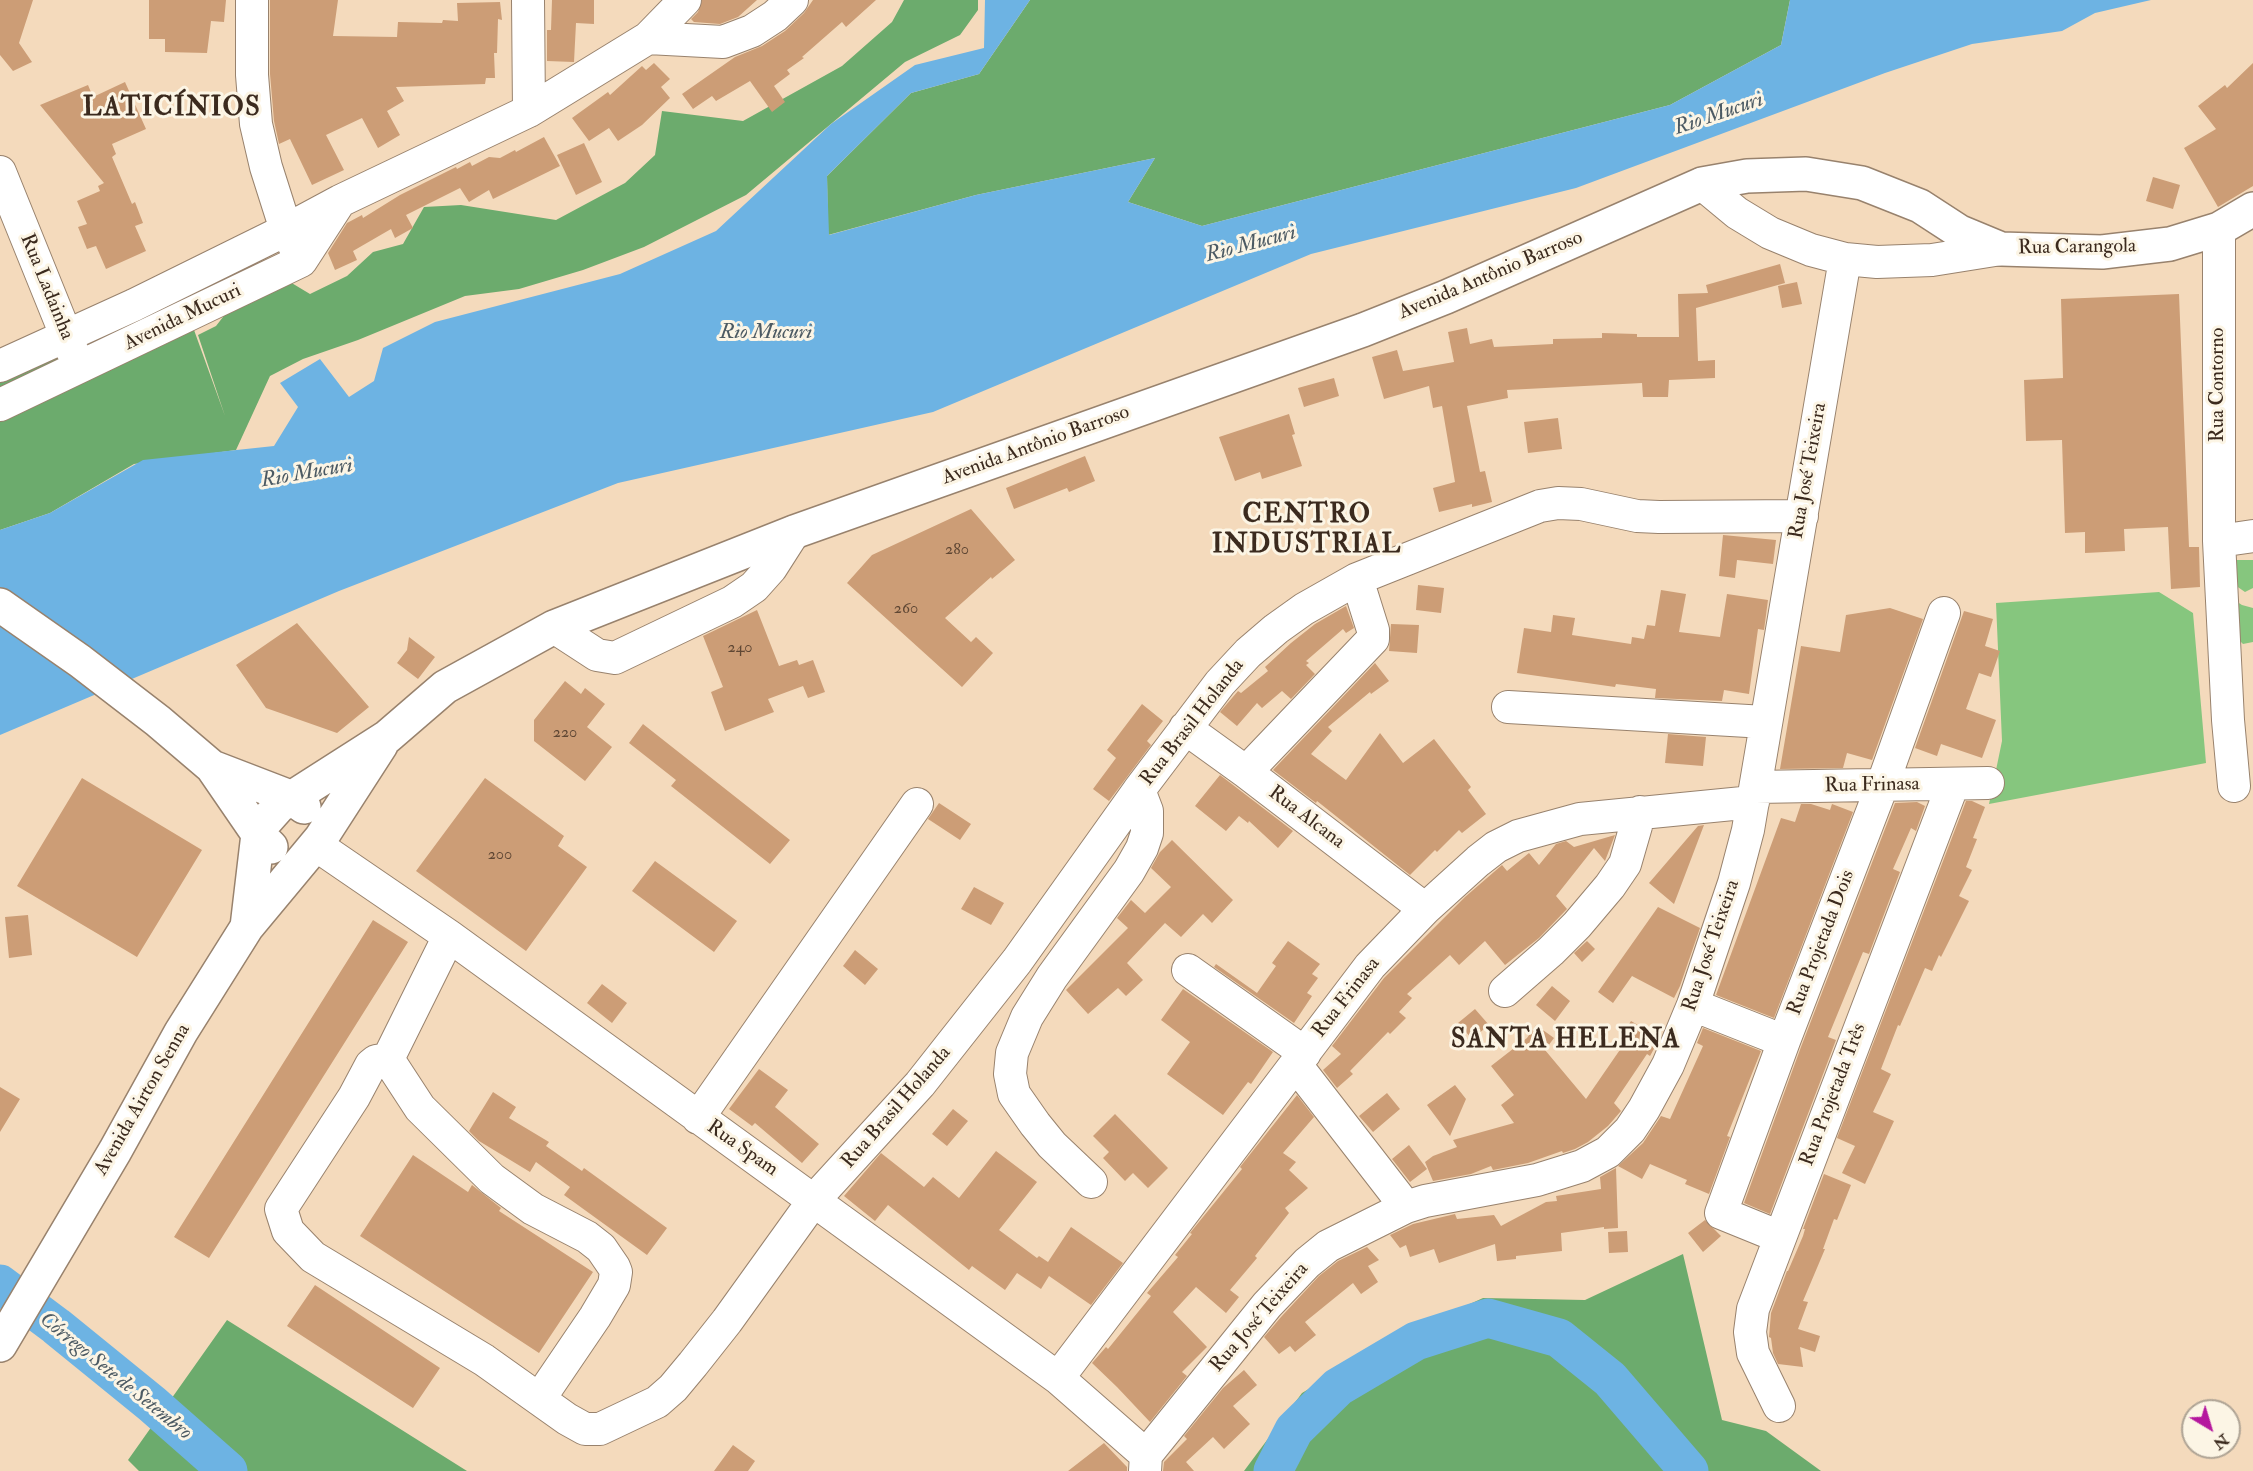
<!DOCTYPE html>
<html>
<head>
<meta charset="utf-8">
<style>
  body { margin:0 }
  #map { position:relative; width:2253px; height:1471px; overflow:hidden; background:#f4dabc; font-family:"IM FELL Double Pica",serif }
  canvas { display:block }
  .north { position:absolute; left:2181px; top:1399px; width:60px; height:60px; box-sizing:border-box; background:#fcf5e5; border:2px solid #afa495; border-radius:50%; rotate:142deg; font-size:16px; font-weight:700; line-height:24px; text-align:center; color:#3b2a1e }
  .north::after { content:''; display:block; margin:auto; width:21px; height:27px; background:#b5179e; clip-path:polygon(50% 0,100% 100%,50% 72%,0 100%) }
</style>
</head>
<body>
<div id="map">
<canvas width="2253" height="1471"></canvas>
<div class="north">N</div>
</div>
<script>
const g = document.querySelector('canvas').getContext('2d');
g.lineJoin = 'round';
function fill(path, color) {
  g.fillStyle = color;
  g.fill(path, 'evenodd');
}
function shape(rows) {
  const path = new Path2D();
  for (const r of rows) {
    path.moveTo(r[0], r[1]);
    for (let i = 2; i < r.length; i += 2) path.lineTo(r[i], r[i + 1]);
  }
  return path;
}
function strokePath(path, color, width, dash) {
  g.strokeStyle = color;
  g.lineWidth = width;
  g.lineCap = dash ? 'butt' : 'round';
  g.setLineDash(dash || []);
  g.stroke(path);
}
function label(font, color, halo, rows, align = 'center') {
  g.font = font + ' "IM FELL Double Pica",serif';
  g.lineWidth = 6;
  g.setLineDash([]);
  g.textBaseline = 'middle';
  g.strokeStyle = halo;
  g.fillStyle = color;
  for (const [text, x, y, turn = 0] of rows) {
    g.save();
    g.translate(x, y);
    g.rotate((+turn || 0) * Math.PI / 180);
    g.textAlign = isNaN(turn) ? turn : align;
    if (halo) g.strokeText(text, 0, 0);
    g.fillText(text, 0, 0);
    g.restore();
  }
}
fill(shape([
  [2233,560,2253,560,2253,588,2245,592,2232,583],
  [2159,592,2193,613,2206,763,1989,804,2002,741,1996,603],
  [2231,598,2242,605,2253,608,2253,642,2243,644,2235,636]
]), '#86c67e');
fill(shape([
  [904,0,978,0,978,10,960,35,905,62,746,195,644,247,583,270,519,289,465,296,358,340,303,359,270,376,236,450,134,464,50,513,0,530,0,377,168,305,194,330,225,416,198,335,216,326,230,308,290,282,310,294,347,276,373,252,403,244,424,207,461,205,556,220,625,183,655,155,662,111,743,121,842,66,892,22],
  [1030,0,1790,0,1781,45,1670,105,1202,226,1128,202,1155,158,976,195,828,235,827,176,911,93,979,74],
  [1683,1254,1722,1420,1766,1431,1821,1471,1244,1471,1302,1393,1395,1338,1483,1298,1585,1300],
  [227,1320,467,1471,139,1471,128,1460]
]), '#6cab6d');
fill(shape([
  [985,0,1030,0,979,74,911,93,827,176,829,235,976,195,1155,158,1128,202,1202,226,1670,105,1781,45,1790,0,2151,0,2095,13,2062,31,1972,44,1885,73,1576,188,1311,254,933,412,618,483,339,591,0,735,0,530,50,513,143,460,274,446,298,407,280,383,320,359,349,397,374,381,383,348,435,322,620,274,716,231,831,124,915,65,984,48]
]), '#6db3e3');
strokePath(shape([
  [0,1284,56,1326,152,1404,228,1471],
  [1273,1471,1294,1430,1338,1387,1416,1341,1488,1318,1559,1338,1610,1379,1689,1471]
]), '#6db3e3', 39);
fill(shape([
  [0,0,33,0,19,43,32,62,13,71,0,55],
  [149,0,226,0,224,22,211,21,207,53,165,52,165,39,149,39],
  [270,0,338,0,333,36,397,37,398,22,442,23,443,20,458,21,457,3,500,2,502,20,498,19,497,53,494,53,495,78,486,78,485,84,396,87,404,101,387,111,400,135,378,148,362,118,326,135,344,170,312,185,290,139,279,144,274,121,270,74],
  [552,0,594,0,594,24,576,23,574,62,547,61,547,30,551,30],
  [702,0,757,0,738,17,720,24,694,22,691,19,698,12],
  [813,0,876,0,846,27,842,22,802,57,804,58,787,70,790,74,774,86,785,102,772,112,750,81,716,101,712,96,693,109,682,94,735,57,762,46,785,31,804,13],
  [654,63,670,79,661,87,670,98,642,125,618,141,609,128,589,141,572,118,608,92,610,95,642,66,646,70],
  [2253,63,2253,186,2218,207,2184,148,2216,129,2198,106,2225,85,2227,88],
  [125,82,146,129,112,144,116,154,112,157,132,204,135,202,143,223,135,226,146,251,106,269,96,246,87,249,78,227,87,224,77,201,100,191,98,186,104,183,40,105,88,85,93,97],
  [544,137,560,166,493,199,489,190,469,202,460,188,406,215,413,228,395,238,391,229,353,251,357,260,335,270,328,253,347,223,362,215,363,218,400,195,456,167,457,169,470,162,472,166,489,157,500,158,515,150,516,152],
  [584,143,602,182,576,195,557,155],
  [2153,177,2180,185,2173,209,2146,201],
  [1780,264,1785,283,1696,308,1698,361,1715,360,1715,378,1669,380,1668,397,1643,397,1642,383,1507,390,1508,398,1467,406,1480,472,1485,471,1492,502,1472,507,1472,504,1439,512,1433,488,1455,482,1442,406,1433,408,1429,386,1384,399,1372,357,1397,350,1403,371,1454,362,1448,332,1467,328,1470,344,1492,339,1494,347,1553,344,1553,339,1602,338,1602,333,1637,334,1637,337,1679,337,1678,294,1708,293,1706,285],
  [1797,282,1802,304,1782,308,1778,286],
  [2179,294,2189,547,2199,547,2200,587,2171,589,2168,527,2124,529,2125,551,2085,553,2085,532,2065,533,2062,440,2026,441,2024,380,2063,378,2061,299],
  [1334,378,1339,396,1304,407,1298,388],
  [1289,414,1295,434,1292,435,1302,466,1262,479,1260,472,1235,481,1219,437],
  [1558,418,1562,449,1528,453,1524,422],
  [1085,456,1095,481,1069,492,1067,488,1014,509,1006,488],
  [971,509,1015,560,992,579,991,577,945,618,971,642,976,637,993,653,962,687,847,583,872,555],
  [1723,535,1776,540,1773,564,1737,560,1735,578,1719,576],
  [1418,585,1444,588,1441,613,1416,610],
  [1661,590,1686,594,1679,632,1720,637,1727,594,1768,600,1764,630,1758,629,1749,694,1724,690,1722,701,1655,698,1656,689,1616,684,1615,687,1517,673,1524,628,1551,632,1553,615,1575,618,1572,635,1631,644,1632,637,1644,639,1647,625,1655,626],
  [1346,606,1354,628,1346,633,1343,629,1306,661,1309,663,1306,665,1315,674,1291,699,1282,691,1262,708,1257,703,1237,726,1220,712,1238,691,1241,693,1268,671,1265,667,1291,643,1315,624],
  [1890,608,1923,619,1872,760,1847,753,1843,768,1780,769,1801,646,1840,652,1846,615],
  [757,610,779,666,797,660,799,665,813,660,825,692,808,698,803,686,768,699,774,712,725,731,711,692,723,687,703,636],
  [1964,611,1993,619,1985,646,2000,651,1991,677,1979,673,1966,709,1996,720,1982,758,1941,744,1937,756,1915,748],
  [297,623,369,707,337,733,266,708,236,665],
  [1391,624,1419,625,1417,653,1389,651],
  [409,637,435,657,418,679,397,663,407,650],
  [1375,663,1389,681,1371,694,1370,692,1328,727,1332,731,1311,754,1346,780,1380,733,1403,763,1434,739,1471,787,1468,790,1486,814,1462,833,1459,830,1437,852,1435,850,1410,875,1317,801,1316,803,1273,770],
  [565,681,581,694,585,688,605,704,587,727,612,747,585,781,534,741,534,720],
  [1142,704,1163,721,1147,741,1151,745,1109,801,1093,789,1116,758,1107,750],
  [643,724,790,840,770,864,671,786,676,780,629,743],
  [1668,734,1706,737,1703,766,1665,763],
  [1220,775,1293,831,1278,848,1249,821,1248,823,1239,816,1226,831,1195,806],
  [82,778,202,850,137,957,17,886],
  [485,778,564,836,558,846,587,867,526,951,416,871],
  [1966,801,1972,801,1985,807,1973,838,1977,839,1966,867,1972,870,1959,896,1969,901,1941,957,1939,955,1932,971,1925,968,1900,1026,1898,1025,1881,1069,1891,1074,1873,1112,1894,1121,1865,1184,1842,1173,1855,1146,1837,1138],
  [1917,802,1925,806,1916,831,1911,828,1893,869,1900,872,1869,954,1863,952,1828,1037,1836,1040,1770,1214,1744,1203,1801,1047,1895,803],
  [939,803,971,824,960,840,928,819],
  [1801,804,1811,804,1830,810,1832,804,1853,812,1774,1018,1716,995,1781,818,1795,822],
  [1704,825,1674,904,1649,883,1698,826],
  [1615,835,1605,861,1594,848,1556,896,1567,909,1539,938,1505,965,1485,941,1459,965,1450,955,1407,994,1412,998,1399,1012,1406,1018,1390,1034,1388,1032,1350,1071,1353,1074,1337,1088,1323,1070,1341,1054,1332,1046,1384,978,1465,897,1502,865,1507,871,1529,853,1539,865,1556,844,1566,841,1574,847],
  [1172,840,1233,900,1212,923,1203,914,1181,937,1165,923,1127,963,1143,980,1126,996,1118,988,1088,1014,1066,990,1128,928,1117,918,1131,900,1145,913,1171,887,1151,868,1160,852],
  [655,861,737,921,714,952,632,891],
  [974,887,1004,903,991,925,961,909],
  [1658,907,1700,928,1680,986,1674,998,1632,976,1613,1003,1598,992],
  [28,915,32,955,9,958,5,917],
  [373,920,408,942,209,1258,174,1237],
  [1288,941,1320,964,1312,974,1318,978,1307,993,1312,996,1294,1023,1214,967,1216,964,1257,993,1276,966,1272,963],
  [1587,941,1595,949,1582,962,1574,953],
  [855,950,878,969,865,985,843,966],
  [602,984,627,1003,612,1023,587,1003],
  [1552,986,1570,1001,1555,1021,1536,1005],
  [1183,989,1273,1052,1251,1084,1248,1082,1223,1115,1167,1074,1190,1042,1161,1020],
  [1475,1009,1489,1025,1472,1039,1458,1023],
  [1631,1021,1660,1038,1650,1056,1647,1054,1614,1103,1621,1111,1608,1126,1588,1142,1575,1149,1563,1153,1562,1151,1528,1163,1493,1170,1491,1166,1471,1174,1433,1181,1425,1162,1433,1156,1457,1147,1453,1140,1514,1123,1501,1105,1514,1095,1491,1066,1527,1038,1536,1025,1554,1038,1545,1050,1586,1099,1626,1041,1620,1038],
  [1703,1028,1761,1051,1727,1136,1730,1137,1709,1194,1685,1184,1687,1180,1650,1164,1642,1179,1618,1166,1643,1143,1661,1116,1670,1119,1703,1046,1697,1043],
  [759,1069,788,1090,775,1107,819,1144,802,1163,755,1123,752,1126,729,1109],
  [1455,1085,1466,1099,1450,1136,1427,1105],
  [0,1087,20,1099,0,1132],
  [493,1092,516,1107,509,1118,549,1142,546,1146,582,1171,584,1168,667,1228,647,1255,564,1195,570,1187,536,1162,530,1172,479,1141,469,1131],
  [1387,1093,1400,1109,1373,1132,1359,1116],
  [1297,1095,1314,1117,1283,1153,1296,1162,1289,1170,1308,1188,1285,1208,1289,1213,1255,1256,1257,1258,1230,1290,1239,1297,1226,1313,1196,1287,1173,1312,1207,1347,1182,1372,1187,1376,1150,1422,1117,1387,1092,1363,1106,1347,1108,1349,1151,1296,1147,1293,1178,1257,1175,1255,1192,1234,1190,1233,1242,1169,1240,1167],
  [953,1109,968,1121,947,1146,932,1134],
  [1115,1114,1168,1168,1148,1188,1133,1173,1125,1181,1103,1158,1109,1152,1093,1136],
  [1409,1145,1427,1169,1410,1182,1392,1159],
  [996,1151,1037,1182,999,1230,1037,1258,1039,1256,1048,1262,1071,1227,1123,1263,1091,1305,1049,1276,1041,1289,1017,1273,1005,1290,972,1266,969,1270,888,1205,875,1221,844,1196,881,1153,924,1187,933,1177,959,1198],
  [413,1155,468,1192,472,1185,501,1208,499,1211,593,1272,539,1353,360,1236],
  [1616,1168,1618,1228,1604,1229,1604,1227,1561,1233,1562,1251,1516,1256,1516,1259,1497,1261,1495,1244,1439,1263,1434,1249,1410,1257,1406,1245,1400,1248,1390,1235,1413,1224,1455,1214,1457,1219,1494,1215,1501,1226,1546,1202,1557,1201,1556,1196,1601,1189,1600,1177],
  [1824,1174,1851,1185,1837,1220,1834,1219,1823,1249,1825,1249,1803,1301,1808,1302,1798,1329,1820,1336,1815,1352,1800,1347,1803,1367,1778,1364,1773,1353,1771,1338,1769,1337,1771,1313,1787,1271,1788,1271,1803,1236,1805,1229,1803,1229],
  [1705,1220,1721,1236,1703,1252,1688,1233],
  [1627,1231,1628,1252,1609,1253,1608,1232],
  [1367,1247,1379,1260,1368,1266,1378,1282,1361,1294,1353,1283,1305,1322,1316,1335,1295,1352,1290,1346,1279,1354,1264,1337,1281,1317,1319,1276,1338,1261],
  [315,1285,440,1368,413,1408,287,1326],
  [1244,1370,1257,1385,1233,1406,1250,1424,1224,1449,1213,1437,1186,1462,1194,1471,1163,1471,1164,1462,1187,1439,1184,1436,1223,1388],
  [1104,1443,1127,1467,1127,1471,1068,1471],
  [733,1445,755,1461,748,1471,714,1471]
]), '#cc9d76');
const minor = shape([
  [252,0,252,75,256,124,266,167,286,230,296,249],
  [528,0,529,111],
  [648,38,685,0],
  [0,172,74,355],
  [1702,184,1737,213,1770,233,1811,250,1845,259,1877,262,1932,260,2001,249],
  [2219,229,2219,541,2228,720,2234,786],
  [0,366,134,305,286,230,340,201,529,111,648,38,723,42,752,31,775,16,792,0],
  [0,405,301,261,338,204],
  [2219,541,2253,536],
  [554,627,597,655,615,658,732,602,754,587,771,568,794,532],
  [1508,707,1765,722],
  [1185,728,1246,772,1425,909],
  [1246,772,1373,639,1373,630,1357,579],
  [1756,787,1988,783],
  [316,845,449,936,1058,1378,1146,1455,1145,1471],
  [1188,970,1305,1053],
  [1505,991,1551,951,1577,925,1610,886,1625,864,1640,812],
  [1693,1005,1784,1041],
  [388,1059,449,936],
  [1296,1065,1406,1207],
  [698,1118,917,804],
  [1091,1182,1052,1145,1035,1124,1014,1094,1010,1074,1012,1053,1027,1017,1052,977,1129,871,1142,848,1147,833,1147,811,1139,790],
  [1780,1237,1721,1213,1784,1041,1882,786,1944,613],
  [1058,1378,1370,966,1425,909,1478,861,1496,847,1518,836,1580,819,1753,802],
  [540,1398,595,1317,614,1285,616,1272,614,1267,601,1248,587,1237,533,1209,492,1179,420,1108,388,1059,376,1061,371,1065,354,1097,281,1209,288,1231,313,1257,484,1360,567,1419,585,1429,600,1429,657,1402,673,1388,693,1364,727,1321,814,1200,920,1084,1017,961,1139,790,1220,683,1248,653,1276,629,1304,609,1357,579,1540,506,1558,503,1581,504,1637,516,1659,517,1802,516],
  [1779,1406,1753,1353,1750,1332,1753,1309,1953,784],
  [1146,1455,1267,1305,1307,1263,1328,1246,1406,1207,1425,1201,1537,1180,1582,1166,1608,1152,1630,1130,1644,1109,1668,1065,1693,1005,1734,883,1748,830,1845,259]
]);
const major = shape([
  [0,605,80,661,158,721,212,767,258,834,271,847],
  [212,767,290,797,304,807],
  [247,927,258,834,263,824,279,806,387,737,445,687,554,627,794,532,1363,330,1446,297,1702,184,1747,176,1806,174,1862,183,1920,206,1960,232,2001,249,2102,252,2170,244,2219,229,2253,209],
  [0,1345,115,1151,181,1032,247,927,321,838,381,745]
]);
strokePath(minor, '#98826d', 34);
strokePath(major, '#98826d', 36);
strokePath(minor, '#fff', 32);
strokePath(major, '#fff', 33);
label('16px', '#5f4734', null, [
  ["280",957,551],
  ["260",906,610],
  ["240",740,649],
  ["220",565,734],
  ["200",500,856]
]);
label('20px', '#3b2a1e', '#fcf5e5', [
  ["Rua Carangola",2077,248,-1],
  ["Avenida Antônio Barroso",1491,276,-23],
  ["Rua Ladainha",46,287,68],
  ["Avenida Mucuri",183,318,-26],
  ["Rua Contorno",2219,385,-90],
  ["Avenida Antônio Barroso",1036,446,-20],
  ["Rua José Teixeira",1809,471,-80],
  ["Rua Brasil Holanda",1193,723,-52],
  ["Rua Frinasa",1872,786,-1],
  ["Rua Alcana",1306,818,37],
  ["Rua Projetada Dois",1822,943,-69],
  ["Rua José Teixeira",1712,946,-71],
  ["Rua Frinasa",1347,998,-52],
  ["Rua Projetada Três",1834,1095,-69],
  ["Avenida Airton Senna",143,1100,-60],
  ["Rua Brasil Holanda",897,1108,-49],
  ["Rua Spam",742,1149,35],
  ["Rua José Teixeira",1260,1318,-49]
]);
label('italic 21px', '#4c5a63', '#fcf5e5', [
  ["Rio Mucuri",1719,115,-19],
  ["Rio Mucuri",1251,245,-15],
  ["Rio Mucuri",766,333],
  ["Rio Mucuri",307,474,-10],
  ["Córrego Sete de Setembro",115,1377,39]
]);
g.letterSpacing = '1.5px';
label('bold 26px', '#3b2a1e', '#fcf5e5', [
  ["LATICÍNIOS",172,109],
  ["CENTRO",1307,516],
  ["INDUSTRIAL",1307,546],
  ["SANTA HELENA",1566,1041]
]);
g.letterSpacing = '0px';
</script>
</body>
</html>
